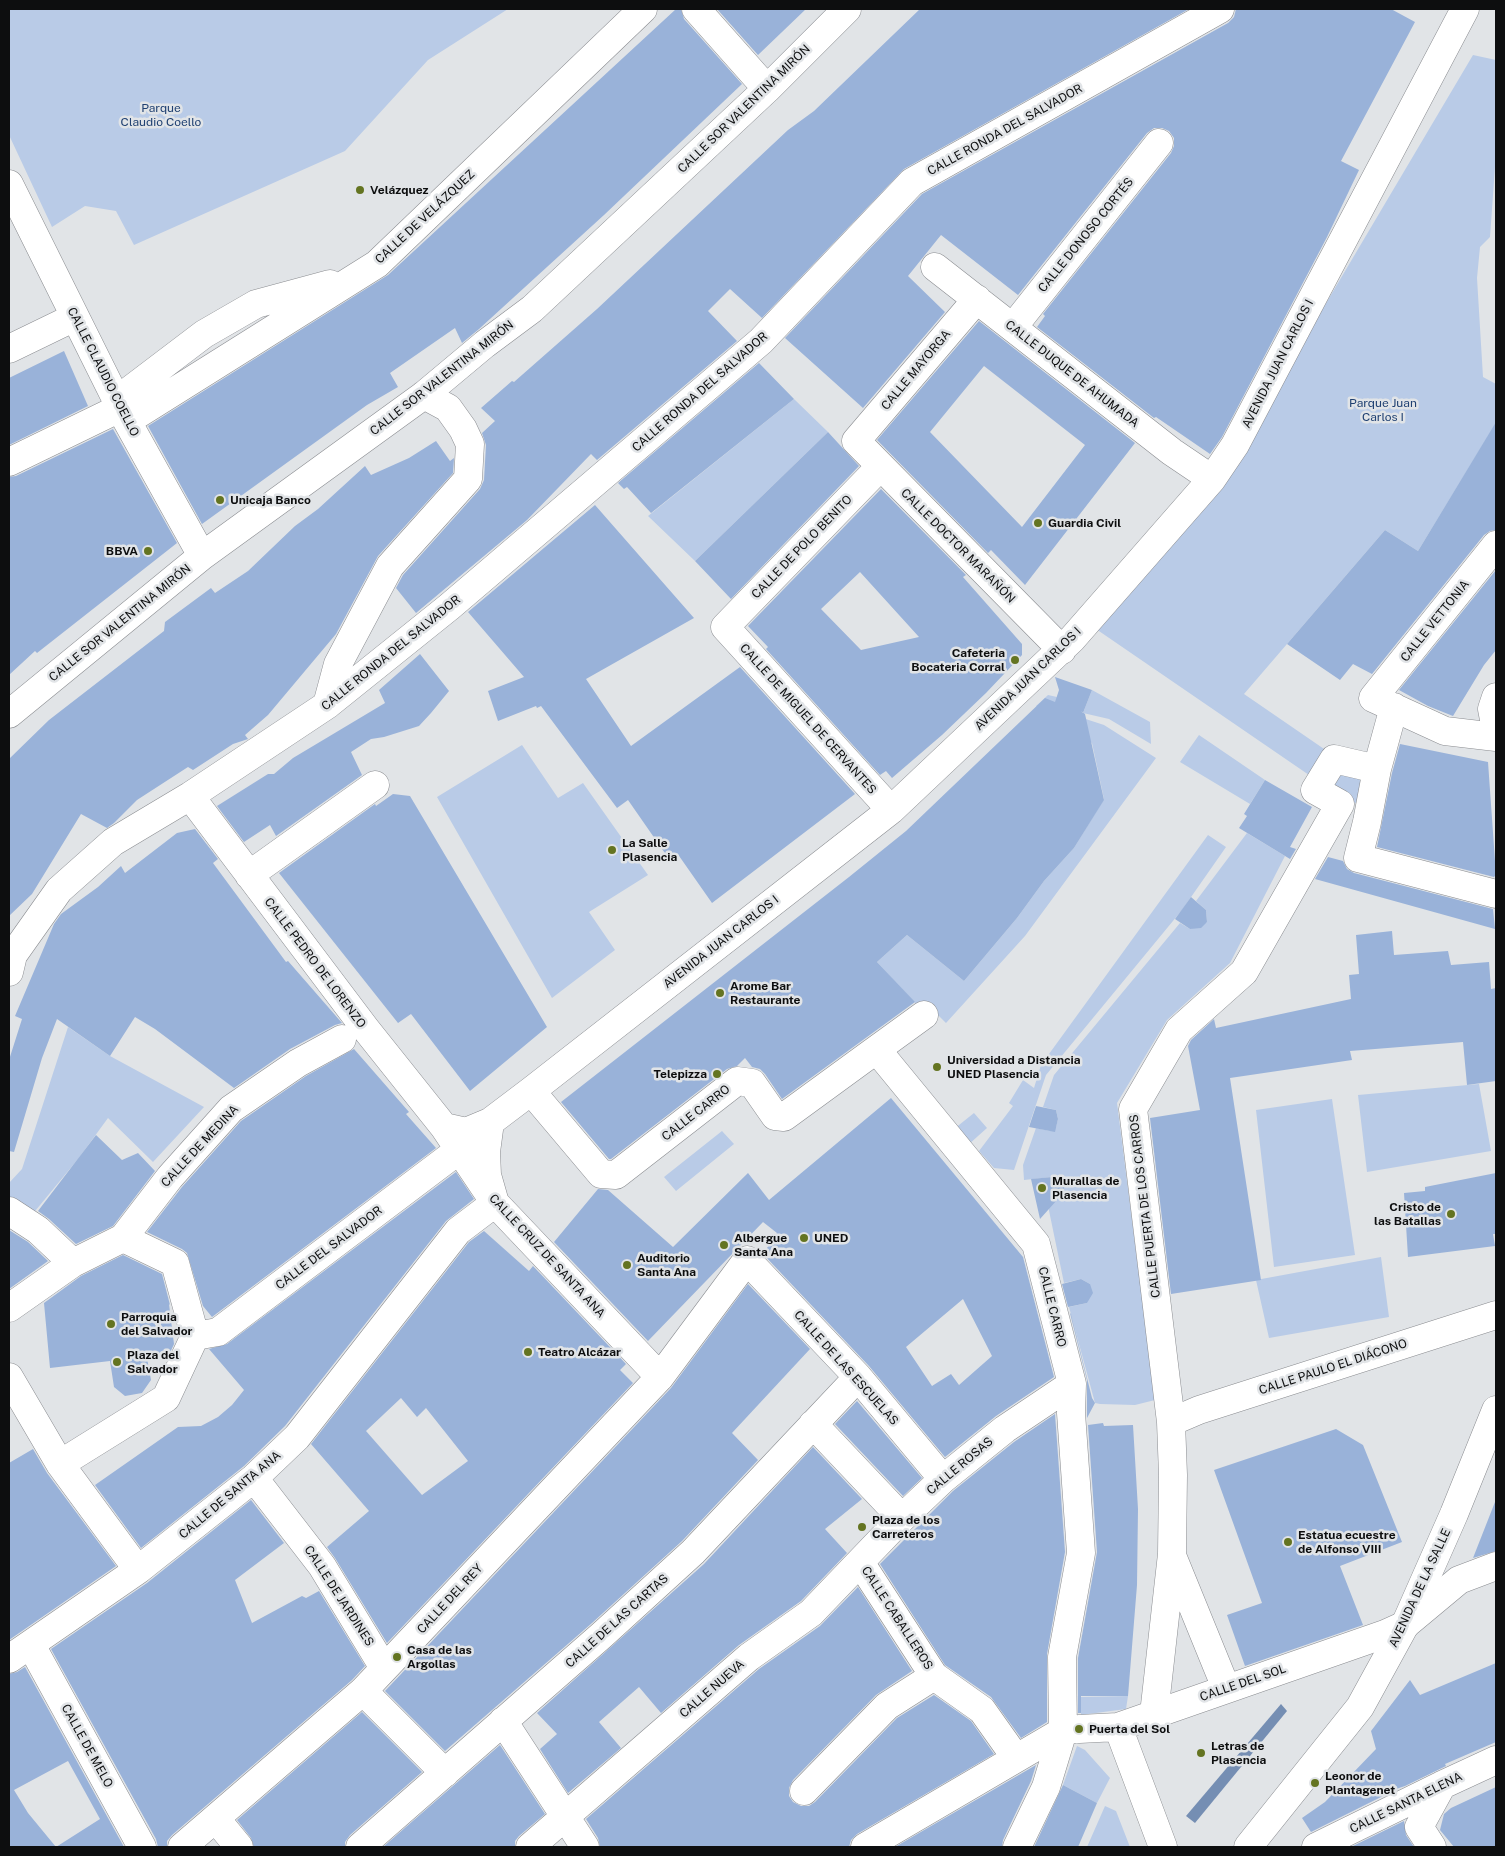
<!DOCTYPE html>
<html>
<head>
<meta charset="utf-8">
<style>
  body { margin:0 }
  #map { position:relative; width:1505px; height:1856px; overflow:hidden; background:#e1e4e7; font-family:"Public Sans",sans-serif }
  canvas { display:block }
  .frame { position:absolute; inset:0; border:10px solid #0d0e0f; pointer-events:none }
</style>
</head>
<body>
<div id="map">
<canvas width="1505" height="1856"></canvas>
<div class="frame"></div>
</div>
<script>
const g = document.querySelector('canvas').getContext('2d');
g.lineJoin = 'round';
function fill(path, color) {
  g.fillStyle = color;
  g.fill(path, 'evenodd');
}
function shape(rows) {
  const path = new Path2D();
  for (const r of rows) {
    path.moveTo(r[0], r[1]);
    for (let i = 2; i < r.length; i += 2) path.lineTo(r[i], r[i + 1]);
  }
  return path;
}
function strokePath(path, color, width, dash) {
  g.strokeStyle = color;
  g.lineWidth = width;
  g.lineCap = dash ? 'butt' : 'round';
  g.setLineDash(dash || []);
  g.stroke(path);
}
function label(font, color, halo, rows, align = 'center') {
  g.font = font + ' "Public Sans",sans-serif';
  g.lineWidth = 5;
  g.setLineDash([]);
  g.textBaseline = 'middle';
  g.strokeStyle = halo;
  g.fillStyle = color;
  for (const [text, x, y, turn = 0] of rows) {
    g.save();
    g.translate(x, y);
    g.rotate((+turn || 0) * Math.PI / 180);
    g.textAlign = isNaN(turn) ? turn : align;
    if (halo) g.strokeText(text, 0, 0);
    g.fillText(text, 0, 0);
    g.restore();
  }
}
fill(shape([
  [9,9,508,9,428,60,345,151,134,245,116,211,85,206,52,227,9,135],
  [1473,55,1496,60,1496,153,1490,237,1480,247,1477,278,1483,377,1496,384,1496,423,1418,551,1385,530,1244,694,1327,751,1309,775,1096,629,1216,489],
  [794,399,828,432,695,561,648,516],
  [1092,690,1150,722,1151,744,1109,719,1083,713],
  [1048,695,1057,697,1055,709,1104,725,1156,758,1025,936,946,1023,939,1016,918,1006,877,962,907,935,964,981,1017,918,1044,881,1074,848,1104,799,1092,743,1036,706],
  [1199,735,1265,780,1250,804,1180,762],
  [522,745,558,798,583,783,648,875,589,912,615,950,552,998,437,797],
  [1343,769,1368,779,1359,805,1330,788],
  [1247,833,1285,856,1230,963,1167,1020,1117,1103,1155,1400,1135,1405,1100,1404,1095,1403,1069,1307,1087,1303,1090,1284,1081,1279,1064,1283,1047,1201,1065,1191,1062,1180,1052,1177,1024,1180,1023,1165,1036,1128,1050,1131,1056,1127,1058,1119,1056,1110,1043,1107,1054,1075,1180,923,1190,929,1207,922,1206,910,1196,901],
  [1208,835,1226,847,1182,910,1046,1075,1014,1170,994,1168,979,1151,1013,1106,1009,1103,1023,1080,1034,1088,1041,1065],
  [68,1027,110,1056,204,1107,153,1162,108,1118,78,1159,31,1216,9,1200,9,1183,22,1169],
  [1479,1084,1491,1151,1367,1172,1358,1095],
  [1332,1099,1355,1255,1274,1267,1256,1110],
  [974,1113,987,1128,968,1145,954,1129],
  [722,1131,734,1144,676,1191,664,1177],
  [1381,1257,1389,1317,1269,1338,1256,1280],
  [1128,1696,1126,1709,1088,1714,1081,1717,1081,1697],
  [1077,1746,1085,1750,1110,1778,1097,1803,1063,1785],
  [1105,1806,1116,1811,1130,1847,1087,1847]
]), '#b9cbe7');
fill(shape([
  [1281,1704,1287,1711,1195,1823,1186,1816]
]), '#758eb3');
fill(shape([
  [676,9,681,9,684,19,742,84,604,215,479,329,462,343,455,328,390,373,398,387,367,405,202,524,148,426,388,275],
  [717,9,806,9,758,55],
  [920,9,1189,9,904,169,762,318,730,289,708,311,737,341,597,460,591,454,527,520,416,613,396,588,403,575,480,489,484,480,486,445,482,433,495,421,481,408,512,381,514,382,597,309,788,130,814,111],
  [1236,9,1391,9,1415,22,1341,161,1359,170,1327,237,1222,437,1210,454,1156,417,1154,418,1037,327,1045,316,1043,314,1171,153,1174,146,1174,138,1169,131,1162,128,1154,128,1147,133,1018,295,941,235,908,276,945,312,863,408,785,338,922,194,1228,23,1234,17],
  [979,321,1135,443,1025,585,991,550,988,553,877,440],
  [984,366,1085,445,1022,527,930,432],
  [64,351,88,406,9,445,9,378],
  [759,363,794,399,651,513,627,487,624,489,618,483],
  [1496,422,1496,530,1490,531,1484,535,1372,674,1353,664,1340,680,1287,644,1385,530,1418,551],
  [113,429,177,543,37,653,35,651,9,675,9,477,16,476],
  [828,432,859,466,731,599,695,561],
  [436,441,450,461,454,458,453,473,378,556,336,634,268,715,245,735,248,739,233,744,193,770,188,767,137,800,114,823,107,828,81,814,32,894,9,916,9,759,49,720,164,631,165,622,211,588,215,593,248,571,295,526,318,509,365,466,371,475,409,458],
  [881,489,966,575,963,577,1022,644,1022,655,986,693,942,735,892,778,886,771,880,775,766,649,768,647,748,626],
  [860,572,919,637,861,650,821,609],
  [595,505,694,618,586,679,631,746,740,667,855,794,712,903,677,853,669,859,628,800,617,808,541,706,537,708,536,706,498,721,488,691,524,677,468,612],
  [1496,570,1496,650,1484,665,1453,716,1428,706,1399,690],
  [420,654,449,691,431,713,419,726,384,737,371,739,351,752,362,775,276,836,270,825,244,842,217,806,268,774,274,774,293,758,385,703,379,690],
  [1055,677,1092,690,1083,713,1081,711,1085,714,1104,800,1074,848,1044,881,1017,918,964,981,907,935,877,962,915,1002,782,1099,765,1074,760,1069,752,1067,745,1058,737,1066,727,1069,611,1159,609,1159,561,1102,849,877,906,831,1045,698,1055,702,1059,690],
  [1400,744,1488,762,1496,875,1494,877,1377,847,1392,773],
  [1265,780,1312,807,1290,847,1296,849,1290,859,1239,828,1247,816,1244,814],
  [393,794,410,796,547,1027,470,1091,411,1014,398,1023,279,873,375,804,376,806],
  [195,829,218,859,213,863,286,962,288,961,342,1023,335,1025,290,1049,234,1088,155,1029,135,1017,110,1056,57,1019,42,1058,14,1152,9,1151,9,1060,22,1019,15,1016,54,924,61,914,98,887,121,866,125,873,177,833],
  [1328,857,1343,861,1347,869,1354,873,1493,909,1495,929,1315,879],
  [1191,897,1206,910,1207,922,1201,928,1190,929,1175,919],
  [1392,931,1394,955,1448,951,1451,965,1489,962,1491,989,1496,988,1496,1081,1467,1085,1463,1042,1350,1051,1352,1060,1230,1078,1261,1280,1171,1294,1150,1118,1200,1110,1188,1046,1191,1040,1214,1019,1216,1028,1351,999,1349,975,1359,974,1356,935],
  [354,1049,409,1112,406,1114,436,1148,212,1317,203,1306,187,1253,182,1249,147,1232,182,1187,241,1121,306,1076],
  [891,1098,1023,1257,1054,1377,996,1416,945,1457,869,1366,763,1254,777,1233,763,1222,648,1341,554,1242,598,1189,608,1190,673,1247,748,1173,769,1200],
  [963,1299,992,1356,959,1385,951,1374,932,1386,906,1347],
  [1036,1106,1056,1110,1058,1119,1055,1132,1029,1127],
  [96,1135,122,1160,138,1153,155,1171,113,1226,76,1244,49,1219,38,1211],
  [456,1172,474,1199,446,1221,285,1426,244,1466,141,1548,95,1485,178,1427,201,1426,218,1417,232,1405,244,1390,209,1349,227,1344],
  [1496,1173,1496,1234,1493,1234,1495,1246,1408,1257,1404,1193,1425,1191,1425,1187],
  [1052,1177,1062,1180,1065,1191,1040,1219,1031,1179],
  [9,1230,28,1242,48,1261,9,1289],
  [484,1231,529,1271,533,1266,626,1364,620,1370,633,1383,387,1643,335,1558,327,1547,369,1511,311,1444,469,1242],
  [401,1398,417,1417,426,1408,468,1461,422,1495,366,1431],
  [123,1255,162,1274,170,1305,169,1304,174,1344,169,1355,147,1358,151,1380,142,1393,125,1396,114,1387,110,1361,50,1368,44,1303,81,1276],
  [1081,1279,1090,1284,1093,1293,1087,1303,1068,1307,1062,1284],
  [748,1284,810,1349,732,1433,758,1460,682,1541,592,1623,445,1751,385,1691,671,1388],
  [1070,1313,1071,1314,1092,1398,1095,1403,1087,1418,1087,1380],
  [857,1401,922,1478,903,1496,835,1424],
  [1055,1414,1065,1552,1047,1654,1047,1722,1021,1738,991,1697,945,1665,880,1564,953,1491,1014,1442],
  [1103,1423,1104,1426,1133,1425,1138,1509,1137,1585,1128,1696,1081,1696,1081,1713,1078,1713,1078,1658,1097,1552,1088,1425],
  [1336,1429,1363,1445,1402,1542,1340,1566,1363,1625,1245,1666,1227,1615,1262,1603,1214,1470],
  [813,1447,862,1499,825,1529,847,1553,801,1601,739,1645,661,1713,639,1687,599,1722,621,1748,568,1793,540,1749,557,1734,537,1713,704,1564],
  [33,1449,47,1473,116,1566,9,1640,9,1463],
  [251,1500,284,1543,235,1580,252,1623,302,1596,306,1598,319,1591,365,1666,352,1680,172,1835,167,1841,167,1847,158,1847,156,1839,51,1649,147,1583],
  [1495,1502,1496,1551,1473,1558],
  [858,1587,912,1671,876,1695,793,1780,789,1788,789,1796,793,1802,801,1806,809,1806,815,1802,897,1718,934,1695,971,1721,994,1754,857,1834,851,1840,849,1847,600,1847,598,1838,586,1819,759,1669,820,1626],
  [1496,1663,1496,1742,1445,1764,1446,1766,1405,1786,1381,1794,1383,1796,1311,1832,1302,1818,1325,1802,1376,1749,1371,1731,1410,1680,1420,1695],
  [25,1667,124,1847,9,1847,9,1674,17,1672],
  [68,1761,100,1819,56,1847,28,1813,14,1790],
  [362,1712,422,1772,350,1835,345,1842,345,1847,254,1847,251,1838,237,1820],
  [500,1745,545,1814,519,1836,515,1841,515,1847,383,1847],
  [1036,1765,1031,1781,1003,1840,1002,1847,895,1847],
  [1063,1785,1097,1803,1078,1847,1034,1847],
  [1496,1787,1496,1847,1454,1847,1440,1830,1444,1814,1451,1808],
  [1404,1821,1406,1835,1414,1847,1351,1847]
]), '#99b2d9');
const minor = shape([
  [696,9,767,89],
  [9,184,127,421,202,556],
  [935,267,1172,452,1212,479],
  [977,299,856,441,1062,650],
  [1013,327,1159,143],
  [9,349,75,317],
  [117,400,204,334,256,304,330,284],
  [127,421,377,264,643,9],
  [9,462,120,408],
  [880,467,725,627,891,810],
  [1496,545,1373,698,1445,731,1496,737],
  [1496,697,1492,709,1496,730],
  [327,705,338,664,390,566,468,479,470,444,463,429,448,408,424,395],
  [1394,707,1377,769,1367,822,1358,858,1496,894],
  [9,714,202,556,424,395,485,344,532,309,767,89,847,9],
  [190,796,365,1028,444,1127,495,1203,660,1377],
  [249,875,375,785],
  [9,972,13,955,59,890,113,842,190,796,327,705,449,607,761,341,912,182,1220,9],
  [873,1052,924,1015],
  [531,1091,601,1174,616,1175,737,1081,752,1083,775,1116,784,1117,873,1052,881,1055,1036,1244,1072,1384,1071,1413,1081,1553,1062,1657,1063,1731,1046,1787,1017,1847],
  [444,1127,466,1132,490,1122,531,1091,891,810,1072,639,1212,479,1235,445,1465,9],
  [9,1211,38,1230,73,1263],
  [123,1238,170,1177,231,1109,298,1063,342,1039],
  [9,1308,73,1263,123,1238,175,1263,195,1336,166,1398,60,1464,9,1377],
  [195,1336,218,1332,459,1150,472,1138],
  [1171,1422,1199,1410,1496,1315],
  [813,1424,902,1518],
  [60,1464,138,1570],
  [254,1478,322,1566,384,1668],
  [1173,1558,1226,1688],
  [860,1562,934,1676,982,1710,1016,1758],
  [31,1645,142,1847],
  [9,1659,138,1570,254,1478,297,1437,458,1231,495,1203,487,1175,486,1152,490,1122],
  [363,1691,445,1773],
  [1154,1714,1172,1554,1173,1475,1171,1422,1133,1109,1179,1030,1244,972,1340,804,1315,790,1334,759,1377,769],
  [503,1721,585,1847],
  [1118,1727,1163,1847],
  [1079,1729,1118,1727,1385,1634,1405,1625,1459,1580,1496,1566],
  [804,1791,887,1706,934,1676],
  [216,1819,239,1847],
  [182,1847,363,1691,660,1377,747,1260,858,1377,943,1479],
  [360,1847,602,1635,693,1552,858,1377],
  [530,1847,749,1657,811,1613,902,1518,943,1479,1005,1429,1072,1384],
  [865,1847,1063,1731,1070,1730],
  [1316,1847,1442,1785,1496,1760],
  [1432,1847,1419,1827,1442,1785]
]);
const major = shape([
  [1248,1847,1360,1707,1405,1625,1454,1514,1496,1410]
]);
strokePath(minor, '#8a8c90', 29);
strokePath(major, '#8a8c90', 29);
strokePath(minor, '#fff', 28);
strokePath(major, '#fff', 28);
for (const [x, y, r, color] of [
  [360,190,5,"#647421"],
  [220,500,5,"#647421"],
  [1038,523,5,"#647421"],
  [148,551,5,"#647421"],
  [1015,660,5,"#647421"],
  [612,850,5,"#647421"],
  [720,993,5,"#647421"],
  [937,1067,5,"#647421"],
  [717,1074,5,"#647421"],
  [1042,1188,5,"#647421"],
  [1451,1214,5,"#647421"],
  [804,1238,5,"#647421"],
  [724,1245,5,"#647421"],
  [627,1265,5,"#647421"],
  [111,1324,5,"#647421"],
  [528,1352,5,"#647421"],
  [117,1362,5,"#647421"],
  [862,1527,5,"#647421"],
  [1288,1542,5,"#647421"],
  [397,1657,5,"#647421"],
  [1079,1729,5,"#647421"],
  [1201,1753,5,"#647421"],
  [1315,1783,5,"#647421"]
]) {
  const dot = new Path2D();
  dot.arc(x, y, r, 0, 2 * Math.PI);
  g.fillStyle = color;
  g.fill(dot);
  strokePath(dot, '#e1e4e7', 2);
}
label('12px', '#204172', '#e1e4e7', [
  ["Parque",161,108],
  ["Claudio Coello",161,122],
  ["Parque Juan",1383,403],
  ["Carlos I",1383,417]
]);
label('12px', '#0d0e0f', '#e1e4e7', [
  ["CALLE SOR VALENTINA MIRÓN",744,109,-44],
  ["CALLE RONDA DEL SALVADOR",1005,130,-29],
  ["CALLE DE VELÁZQUEZ",425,217,-43],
  ["CALLE DONOSO CORTÉS",1086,235,-51],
  ["AVENIDA JUAN CARLOS I",1278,364,-63],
  ["CALLE MAYORGA",916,370,-50],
  ["CALLE CLAUDIO COELLO",103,372,63],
  ["CALLE DUQUE DE AHUMADA",1072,374,38],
  ["CALLE SOR VALENTINA MIRÓN",442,378,-38],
  ["CALLE RONDA DEL SALVADOR",700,392,-41],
  ["CALLE DOCTOR MARAÑÓN",958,546,45],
  ["CALLE DE POLO BENITO",802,547,-46],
  ["CALLE VETTONIA",1435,621,-51],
  ["CALLE SOR VALENTINA MIRÓN",120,623,-39],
  ["CALLE RONDA DEL SALVADOR",391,653,-39],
  ["AVENIDA JUAN CARLOS I",1028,679,-44],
  ["CALLE DE MIGUEL DE CERVANTES",808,719,48],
  ["AVENIDA JUAN CARLOS I",721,942,-38],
  ["CALLE PEDRO DE LORENZO",315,963,53],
  ["CALLE CARRO",696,1113,-38],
  ["CALLE DE MEDINA",200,1146,-47],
  ["CALLE PUERTA DE LOS CARROS",1145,1206,-97],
  ["CALLE DEL SALVADOR",329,1248,-37],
  ["CALLE CRUZ DE SANTA ANA",547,1256,47],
  ["CALLE CARRO",1052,1307,76],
  ["CALLE PAULO EL DIÁCONO",1333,1367,-18],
  ["CALLE DE LAS ESCUELAS",846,1368,48],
  ["CALLE ROSAS",960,1466,-40],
  ["CALLE DE SANTA ANA",230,1495,-40],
  ["AVENIDA DE LA SALLE",1420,1588,-65],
  ["CALLE DE JARDINES",339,1596,57],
  ["CALLE DEL REY",450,1599,-47],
  ["CALLE CABALLEROS",897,1618,57],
  ["CALLE DE LAS CARTAS",617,1621,-42],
  ["CALLE DEL SOL",1243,1683,-19],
  ["CALLE NUEVA",712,1689,-41],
  ["CALLE DE MELO",87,1746,61],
  ["CALLE SANTA ELENA",1406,1803,-26]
]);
label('bold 12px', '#0d0e0f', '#e1e4e7', [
  ["Velázquez",370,190],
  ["Unicaja Banco",230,500],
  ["Guardia Civil",1048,523],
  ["BBVA",138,551,"right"],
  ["Cafeteria",1005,653,"right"],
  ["Bocateria Corral",1005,667,"right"],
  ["La Salle",622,843],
  ["Plasencia",622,857],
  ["Arome Bar",730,986],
  ["Restaurante",730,1000],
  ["Universidad a Distancia",947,1060],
  ["UNED Plasencia",947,1074],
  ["Telepizza",707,1074,"right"],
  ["Murallas de",1052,1181],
  ["Plasencia",1052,1195],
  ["Cristo de",1441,1207,"right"],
  ["las Batallas",1441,1221,"right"],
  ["Albergue",734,1238],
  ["Santa Ana",734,1252],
  ["UNED",814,1238],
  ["Auditorio",637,1258],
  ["Santa Ana",637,1272],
  ["Parroquia",121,1317],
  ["del Salvador",121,1331],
  ["Teatro Alcázar",538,1352],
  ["Plaza del",127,1355],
  ["Salvador",127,1369],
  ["Plaza de los",872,1520],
  ["Carreteros",872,1534],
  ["Estatua ecuestre",1298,1535],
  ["de Alfonso VIII",1298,1549],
  ["Casa de las",407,1650],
  ["Argollas",407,1664],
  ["Puerta del Sol",1089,1729],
  ["Letras de",1211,1746],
  ["Plasencia",1211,1760],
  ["Leonor de",1325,1776],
  ["Plantagenet",1325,1790]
], 'left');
</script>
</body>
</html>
